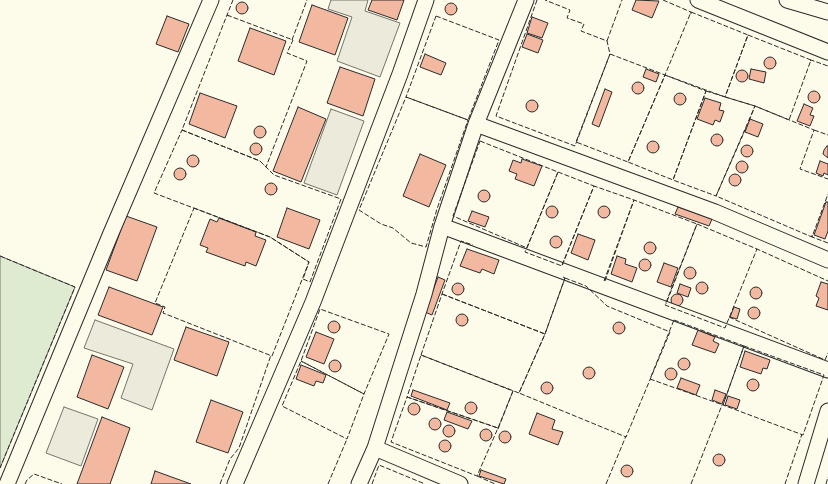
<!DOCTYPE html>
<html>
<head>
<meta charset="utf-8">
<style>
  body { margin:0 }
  canvas { display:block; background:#fdfbea }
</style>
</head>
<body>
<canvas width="828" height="484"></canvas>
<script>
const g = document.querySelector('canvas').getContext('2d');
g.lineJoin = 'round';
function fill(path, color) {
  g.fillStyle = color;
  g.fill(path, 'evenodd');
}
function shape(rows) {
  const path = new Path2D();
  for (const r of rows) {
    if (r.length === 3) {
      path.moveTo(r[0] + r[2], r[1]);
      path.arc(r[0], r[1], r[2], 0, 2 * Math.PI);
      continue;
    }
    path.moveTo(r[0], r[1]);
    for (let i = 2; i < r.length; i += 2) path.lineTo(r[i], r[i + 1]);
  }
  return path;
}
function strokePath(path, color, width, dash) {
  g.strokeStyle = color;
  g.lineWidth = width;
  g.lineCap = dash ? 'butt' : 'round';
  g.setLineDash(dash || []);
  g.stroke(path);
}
const green = shape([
  [0,256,75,287,0,468,0,256]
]);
fill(green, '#deebd1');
strokePath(green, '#74746e', 1);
const parking = shape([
  [331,0,368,0,365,11,400,23,380,77,337,61,352,17,328,9,331,0],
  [331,109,364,121,337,195,304,183,331,109],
  [95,320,174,349,152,410,121,398,133,364,84,348,95,320],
  [64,407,98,419,81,466,46,453,64,407]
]);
fill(parking, '#eceadb');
strokePath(parking, '#74746e', 1);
const building = shape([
  [372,0,404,0,397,20,368,10,372,0],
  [636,0,659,1,652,18,632,10,636,0],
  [242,8,6],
  [451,9,6],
  [312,5,348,18,335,55,299,42,312,5],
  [167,16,189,24,178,52,156,44,167,16],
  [532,17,548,23,542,38,527,33,532,17],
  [250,28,286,41,274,75,238,61,250,28],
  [527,34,543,40,538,53,522,47,527,34],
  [425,54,446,63,441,75,420,67,425,54],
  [770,63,6],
  [340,67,375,79,363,116,327,103,340,67],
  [646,69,659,74,656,82,643,77,646,69],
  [751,69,766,72,764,83,749,79,751,69],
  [742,76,6],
  [638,88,6],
  [605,89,612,92,599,127,592,124,605,89],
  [814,97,6],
  [680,99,6],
  [200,93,237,106,225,138,189,124,200,93],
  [705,98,721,103,719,110,724,111,720,122,715,120,713,125,697,119,705,98],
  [532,106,6],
  [804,104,813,108,810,115,814,116,810,126,797,121,804,104],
  [298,107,326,119,301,182,273,171,298,107],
  [750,119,763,124,758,137,745,132,750,119],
  [260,132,6],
  [717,140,6],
  [653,147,6],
  [256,149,6],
  [747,151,6],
  [827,146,828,146,828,158,823,154,824,150,827,146],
  [420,154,446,165,429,207,403,196,420,154],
  [193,161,6],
  [522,159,542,166,534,186,515,179,517,174,509,171,513,160,521,163,522,159],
  [742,167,6],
  [820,161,828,164,828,175,824,173,823,176,816,173,820,161],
  [180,174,6],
  [735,180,6],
  [271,189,6],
  [484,196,6],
  [826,202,828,202,828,231,825,239,814,235,826,202],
  [552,212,6],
  [604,212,6],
  [678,207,712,219,709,226,675,214,678,207],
  [287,208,320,220,309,249,277,237,287,208],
  [472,211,489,217,485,227,468,221,472,211],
  [126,216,157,227,137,281,106,270,126,216],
  [219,218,256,232,255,236,266,240,256,266,246,262,245,266,206,252,208,248,200,245,210,219,217,222,219,218],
  [578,234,595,240,588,260,571,253,578,234],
  [556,242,6],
  [650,248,6],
  [467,249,499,260,494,274,482,269,480,273,460,266,467,249],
  [617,256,626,259,625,264,637,268,632,282,611,274,617,256],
  [645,265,6],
  [664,263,678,268,671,287,657,282,664,263],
  [690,273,6],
  [438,277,445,280,432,315,425,312,438,277],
  [702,288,6],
  [821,282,828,284,828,310,816,306,819,298,816,296,821,282],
  [458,289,6],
  [680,284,691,288,688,297,677,293,680,284],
  [756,293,6],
  [109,287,163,307,152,335,98,315,109,287],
  [677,300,6],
  [754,313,6],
  [734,307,740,309,737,319,730,317,734,307],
  [462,320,6],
  [334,327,6],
  [619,328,6],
  [186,327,229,342,217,376,174,360,186,327],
  [698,330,715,337,713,341,719,344,715,353,692,345,698,330],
  [316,332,334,339,324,364,306,357,316,332],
  [745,351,770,360,767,369,763,368,761,374,740,367,745,351],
  [92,355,124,367,108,409,77,397,92,355],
  [684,364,6],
  [335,366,6],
  [301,365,326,375,323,383,316,381,314,386,296,379,301,365],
  [589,373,6],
  [671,374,6],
  [681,378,700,385,696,395,677,388,681,378],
  [753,385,6],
  [547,388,6],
  [413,390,450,403,447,410,411,396,413,390],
  [715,390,726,394,722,404,712,400,715,390],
  [728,396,740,400,737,409,725,405,728,396],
  [211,400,243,412,228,453,196,442,211,400],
  [471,408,6],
  [414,409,6],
  [447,412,472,421,468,429,444,420,447,412],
  [537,413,555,420,552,429,563,432,558,445,529,434,537,413],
  [102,417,130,428,110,484,77,484,102,417],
  [435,424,6],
  [449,431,6],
  [486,435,6],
  [505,437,6],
  [445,446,6],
  [719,460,6],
  [627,471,6],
  [481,470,506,479,504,484,479,476,481,470],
  [155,471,191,484,151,484,155,471]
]);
fill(building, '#f2b8a0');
strokePath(building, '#2b2b2b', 1);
const minor = shape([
  [698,0,828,52],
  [787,0,828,12],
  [476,124,715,212,828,260],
  [442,226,828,370],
  [375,448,460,484],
  [7,484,111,233,211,0],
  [235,484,313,302,400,74,426,0],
  [359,484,375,448,424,294,442,226,476,124,526,0],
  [806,484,828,411]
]);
strokePath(minor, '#2b2b2b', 17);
strokePath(minor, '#fdfbea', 15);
strokePath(shape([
  [537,0,496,116,575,146,610,54,607,41,581,31,584,24,567,18,570,10,545,0],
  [663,0,691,12,691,14],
  [691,12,748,35,725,97,665,75,691,12],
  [227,15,293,40,287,53,307,61,266,167,260,161,182,130,227,15],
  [229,16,227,15,233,0],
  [436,16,499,40,468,120,406,97,436,16],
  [748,35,811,60,789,120,755,106,725,97,748,35],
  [292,40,307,0],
  [607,41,622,0],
  [610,54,665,75,628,162,576,142,610,54],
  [810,61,811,60,828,66],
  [665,75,706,91,673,180,628,162,665,75],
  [706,91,755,106,716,196,673,180,706,91],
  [406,97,468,120,437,209,426,247,411,243,393,228,381,224,359,210,406,97],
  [749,121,755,106,814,130,800,169,828,179],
  [746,128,716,196,812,237,828,194],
  [182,130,260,161,274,175,341,199,310,282,303,279,309,262,270,237,154,193,182,130],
  [814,130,828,135],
  [480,141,558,172,527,248,453,216,480,141],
  [558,172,594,186,562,266,525,252,558,172],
  [194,208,270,237,309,262,272,356,163,313,165,307,155,303,194,208],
  [697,224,757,249,725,328,665,305,697,224],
  [812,235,812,237,828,243],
  [756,250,757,249,828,281],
  [0,256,75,287,0,468],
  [562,265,594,186,634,200,697,224,666,304],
  [565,278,586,286,607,306,670,332,626,437,519,393,545,334,565,278],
  [604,281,634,200],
  [605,281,634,200],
  [442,294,545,334,565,278,563,277],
  [442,294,545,334,519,393,421,355,442,294,461,241,473,245],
  [729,317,825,360,828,353],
  [674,320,744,346,723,405,650,379,674,320],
  [744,346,824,375,803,435,723,405,744,346],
  [421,355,513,391,498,428,407,397,421,355],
  [301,361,364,394,389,334,320,309,301,361,282,406,347,439,364,394,301,361],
  [407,397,498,428,477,476,391,442,407,397],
  [498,429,513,391,514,392],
  [477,476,495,484],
  [25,484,27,480,34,474,62,484],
  [220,484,230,459,239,448,271,355],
  [328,484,347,439],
  [372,484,379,465,425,484],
  [606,484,626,436],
  [691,484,722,405],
  [785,484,802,434],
  [826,484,828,477]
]), '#2b2b2b', 1, [5, 2]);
</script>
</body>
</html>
